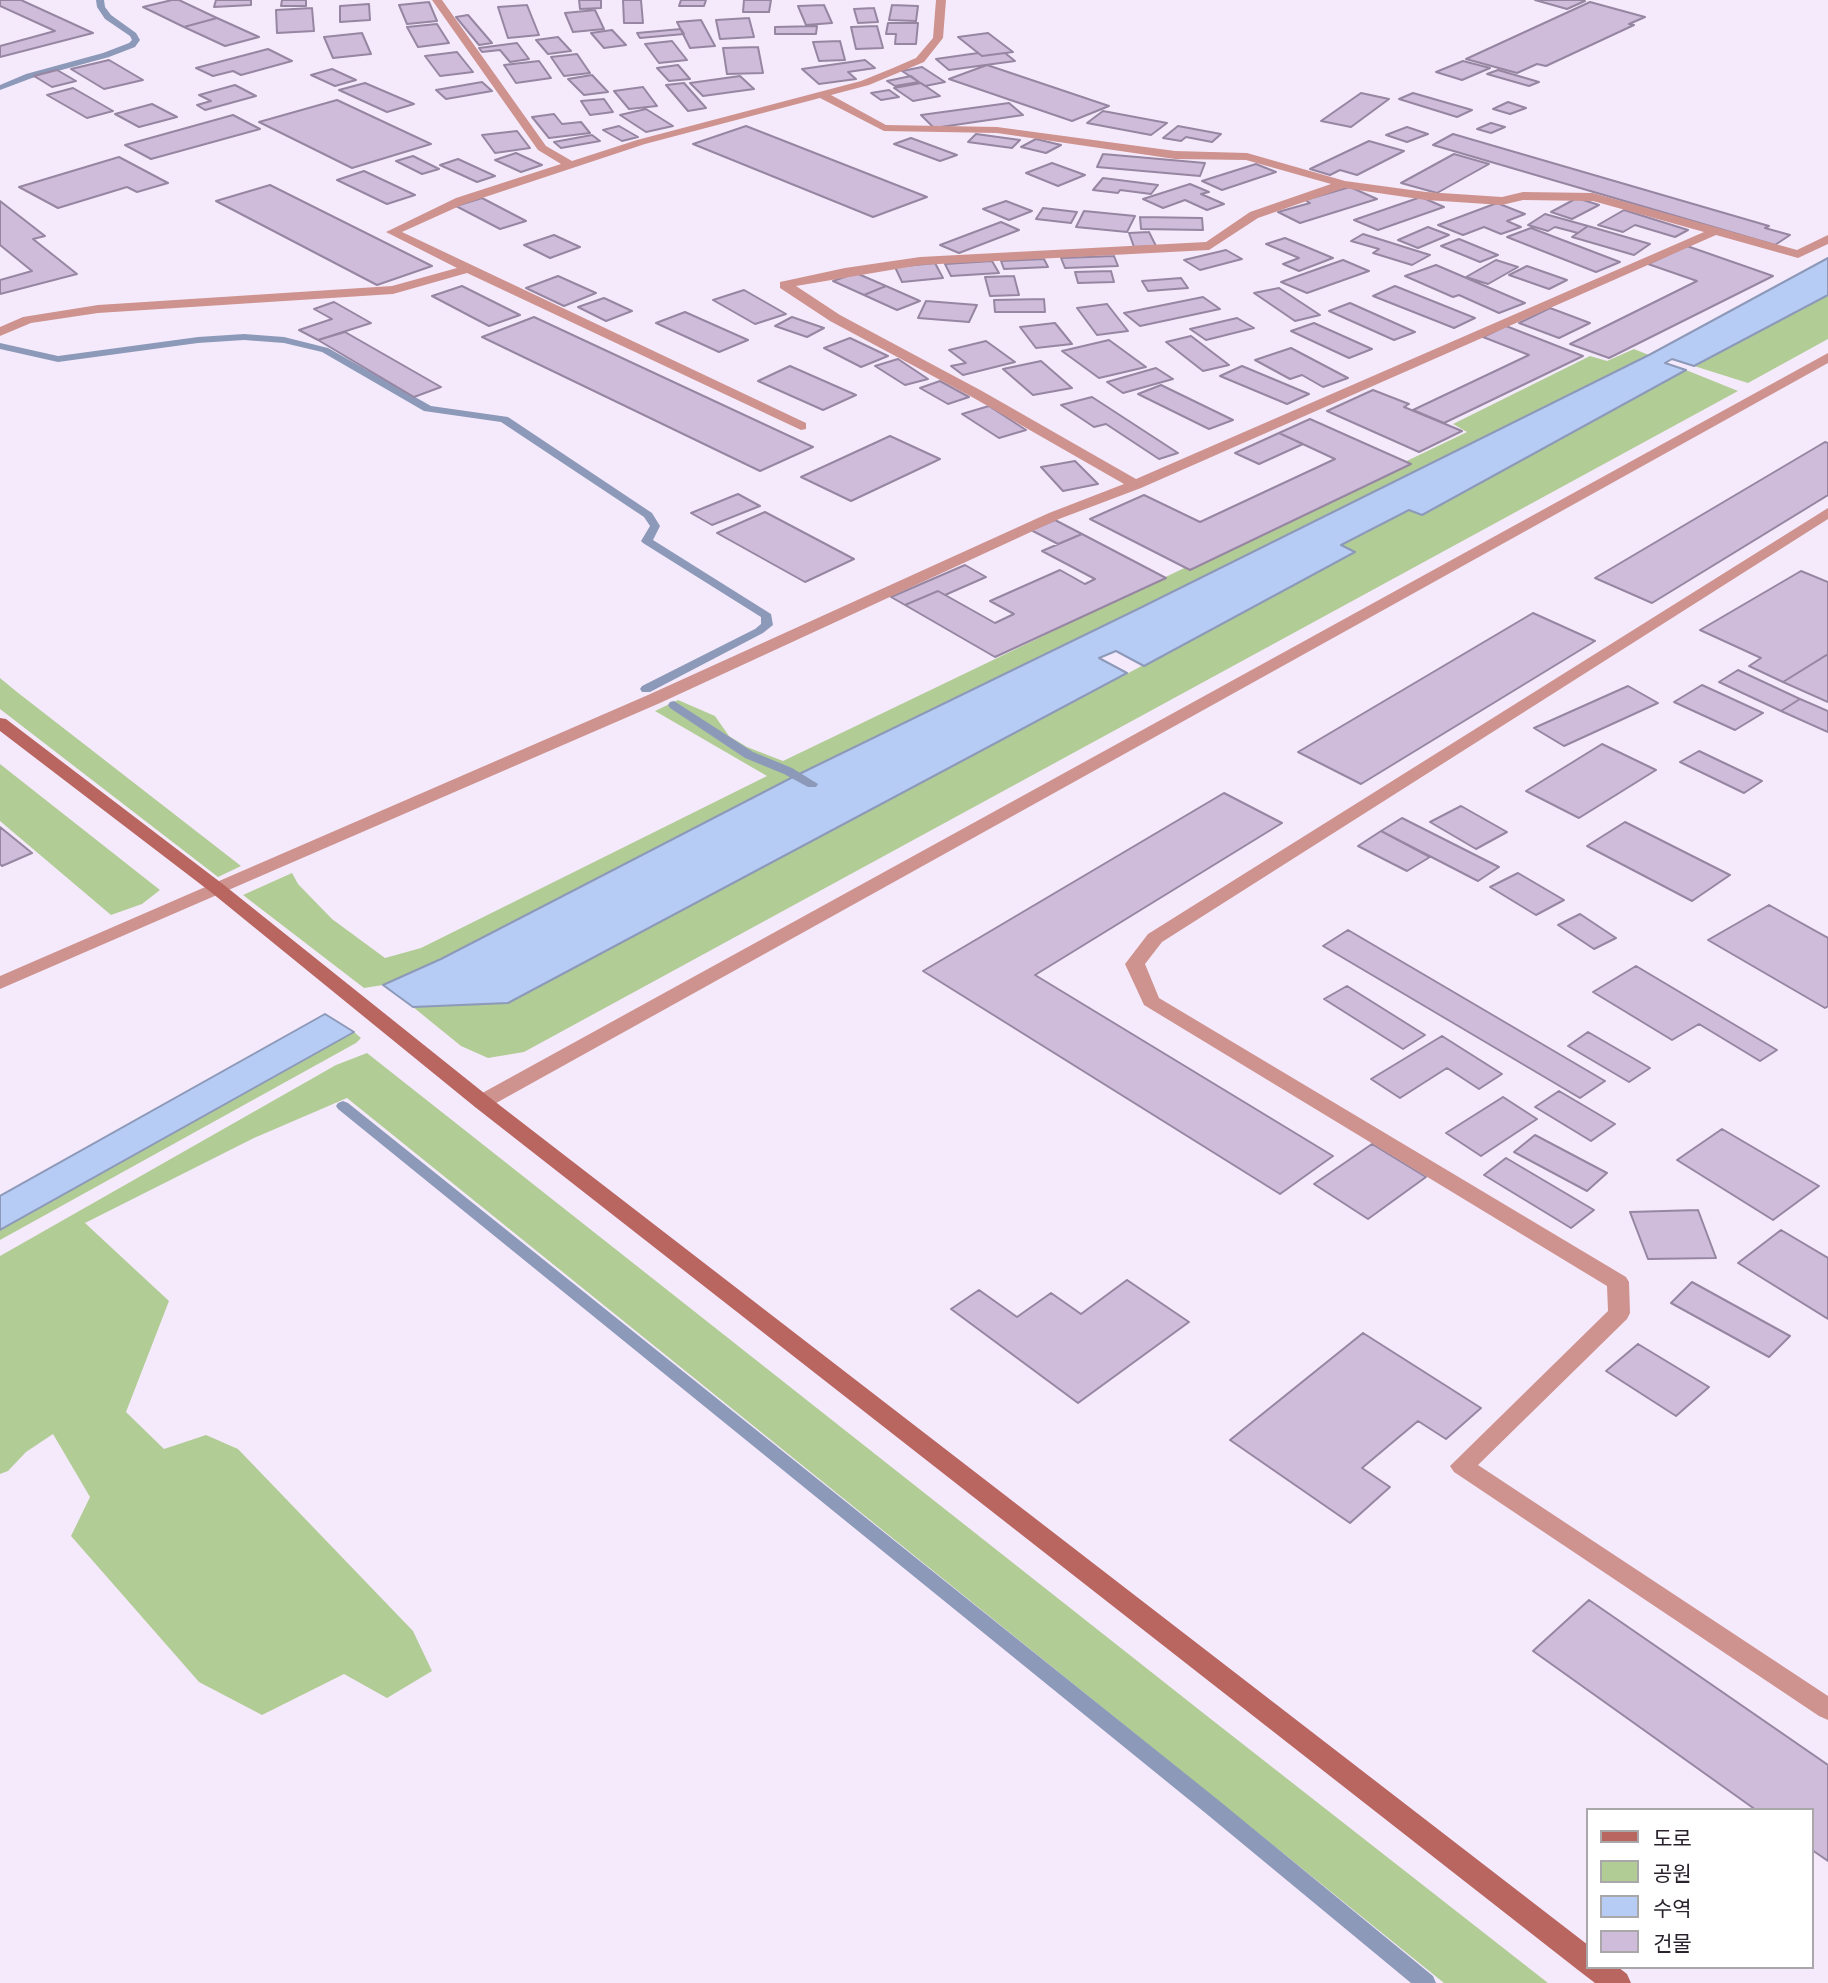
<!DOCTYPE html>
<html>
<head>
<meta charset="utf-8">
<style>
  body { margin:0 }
  #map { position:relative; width:1828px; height:1983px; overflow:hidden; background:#f5eafc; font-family:Figtree,"Noto Sans KR",sans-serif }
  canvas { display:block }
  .legend { position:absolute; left:1586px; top:1808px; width:228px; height:161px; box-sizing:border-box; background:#fff; border:2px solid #aaa7ab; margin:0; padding:9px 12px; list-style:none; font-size:21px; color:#2a232e }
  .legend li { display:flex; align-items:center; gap:14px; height:35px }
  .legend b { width:35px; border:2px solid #aaa7ab }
</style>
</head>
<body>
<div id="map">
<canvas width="1828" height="1983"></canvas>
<ul class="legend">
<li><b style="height:9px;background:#b96560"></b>도로</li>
<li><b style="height:19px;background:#b2cc96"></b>공원</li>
<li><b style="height:19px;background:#b7ccf4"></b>수역</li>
<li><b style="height:19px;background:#cebcda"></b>건물</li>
</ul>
</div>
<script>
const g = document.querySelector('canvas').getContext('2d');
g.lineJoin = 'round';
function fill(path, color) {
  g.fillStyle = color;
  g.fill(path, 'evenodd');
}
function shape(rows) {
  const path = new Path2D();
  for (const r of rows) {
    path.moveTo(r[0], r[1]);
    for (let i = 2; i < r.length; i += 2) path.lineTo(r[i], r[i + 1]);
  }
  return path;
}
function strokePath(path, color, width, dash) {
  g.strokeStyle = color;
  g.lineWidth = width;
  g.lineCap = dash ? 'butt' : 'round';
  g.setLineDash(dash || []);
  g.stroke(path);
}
fill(shape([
  [1828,295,1828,339,1748,383,1694,366],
  [1634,349,1649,355,441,959,383,985,364,988,243,895,292,873,298,884,332,919,385,958,421,948,767,776,655,711,678,700,715,716,729,736,747,747,783,761,1467,432,1453,424,1590,356,1607,361],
  [1686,370,1738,391,524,1052,488,1058,461,1046,413,1007,508,1003,1354,553,1340,545,1409,510,1423,515],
  [0,678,17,692,241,866,218,877,0,709],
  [0,764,160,890,142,904,111,915,0,821],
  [354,1032,361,1038,356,1043,0,1240,0,1230],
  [367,1053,1207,1716,1548,1983,1444,1983,347,1098,254,1138,85,1223,169,1301,126,1412,164,1449,206,1435,238,1449,413,1631,432,1671,387,1698,344,1674,262,1715,199,1682,71,1536,90,1497,53,1434,26,1452,8,1471,0,1474,0,1256,336,1065]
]), '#b2cc96');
const water = shape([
  [1828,258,1828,295,1694,366,1672,359,1665,363,1686,370,1422,515,1409,510,1341,545,1355,552,1144,666,1116,651,1099,658,1127,673,508,1003,413,1007,383,985,441,959,791,778,1140,608,1649,355,1828,258],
  [325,1014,354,1032,0,1230,0,1196,325,1014]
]);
fill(water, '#b7ccf4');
strokePath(water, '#8d99b9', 2);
fill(shape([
  [96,0,104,0,105,7,111,15,136,33,140,40,135,47,109,57,32,78,0,90,0,85,26,74,103,53,129,43,132,40,130,36,105,19,97,7,96,0],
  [244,334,284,337,328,348,431,406,508,417,652,513,660,526,653,540,771,614,773,625,763,633,650,692,642,692,640,689,642,686,755,629,761,624,761,617,643,543,641,541,650,526,644,517,501,422,424,411,322,352,284,343,244,340,198,343,58,362,0,349,0,343,58,356,198,337,244,334],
  [674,701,753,752,792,768,818,784,816,787,808,787,784,774,745,758,670,708,668,705,670,702,674,701],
  [343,1101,348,1103,1217,1799,1433,1976,1436,1983,1411,1983,1203,1811,338,1109,336,1106,338,1103,343,1101]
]), '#8d99b9');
const building = shape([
  [0,0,21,0,93,33,0,57,0,46,55,31,0,6,0,0],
  [172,0,179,0,217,18,184,27,143,7,172,0],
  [216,0,251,0,251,5,214,7,216,0],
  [282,0,306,0,306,6,281,6,282,0],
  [579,0,601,0,601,8,580,9,579,0],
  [623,0,641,0,643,23,624,23,623,0],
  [681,0,706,0,704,6,679,6,681,0],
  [744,0,771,0,769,12,743,12,744,0],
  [1535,0,1580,0,1585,1,1567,9,1535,0],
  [429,2,437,21,407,24,399,5,429,2],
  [1590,2,1645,17,1629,24,1634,25,1546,66,1537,64,1517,73,1466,59,1590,2],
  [369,4,370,20,340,22,340,6,369,4],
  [527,5,539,35,508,38,498,7,527,5],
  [824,5,832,23,806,25,798,6,824,5],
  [892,5,918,6,916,21,889,20,892,5],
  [312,8,314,31,277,33,276,10,312,8],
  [874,8,878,22,858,23,854,9,874,8],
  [595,10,604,29,573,32,565,13,595,10],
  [468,15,492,43,479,45,456,17,468,15],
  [217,18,259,37,225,46,184,27,217,18],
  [749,18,754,37,720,39,716,20,749,18],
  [701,20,715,46,690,48,677,22,701,20],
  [888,23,918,23,916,44,895,44,896,34,886,34,888,23],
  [437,24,449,43,418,47,407,27,437,24],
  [817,26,816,34,775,34,775,27,817,26],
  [877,26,883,48,856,49,851,27,877,26],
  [681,29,684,34,640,38,637,33,681,29],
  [612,30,626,45,604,48,591,33,612,30],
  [362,33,371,54,333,58,324,37,362,33],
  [988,33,1013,52,982,56,958,37,988,33],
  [558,37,571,51,548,54,536,40,558,37],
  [672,41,687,60,659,63,645,44,672,41],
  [840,41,845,60,819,61,813,42,840,41],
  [517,43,529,59,510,62,500,50,482,52,479,48,517,43],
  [758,47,763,73,727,74,723,48,758,47],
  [268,49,292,61,241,75,233,71,213,76,196,68,268,49],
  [457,52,473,72,440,76,425,56,457,52],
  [978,53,982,56,1005,53,1015,61,949,70,936,59,978,53],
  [577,54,590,73,564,76,551,57,577,54],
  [109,60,143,80,104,89,71,69,109,60],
  [865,60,875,68,848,72,856,79,819,84,802,69,865,60],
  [539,61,551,78,516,83,504,65,539,61],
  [1463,61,1490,68,1462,80,1436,72,1463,61],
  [678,65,690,79,669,81,657,68,678,65],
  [987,65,1109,106,1072,121,949,79,987,65],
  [922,67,945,82,925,86,902,71,922,67],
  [332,69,356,80,335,86,311,75,332,69],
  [57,70,76,81,52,87,34,76,57,70],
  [1498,70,1539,82,1529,86,1487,74,1498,70],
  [592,75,608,92,584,95,568,79,592,75],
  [740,76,754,89,703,96,690,83,740,76],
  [911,76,919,82,895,86,887,81,911,76],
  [482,82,492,91,446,99,436,90,482,82],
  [365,83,414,104,387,112,339,90,365,83],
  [684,83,706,108,688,111,666,85,684,83],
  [921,83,940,96,913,101,894,88,921,83],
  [235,85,256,96,205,110,197,105,211,101,199,95,235,85],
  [643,87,657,106,629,109,614,91,643,87],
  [73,88,113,111,87,118,47,95,73,88],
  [889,90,899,97,881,100,871,93,889,90],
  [1361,93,1389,99,1351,127,1321,121,1361,93],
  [1413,93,1472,110,1457,117,1399,99,1413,93],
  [604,99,613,112,590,115,581,101,604,99],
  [337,100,431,144,352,168,259,122,337,100],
  [1508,102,1526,108,1510,114,1493,109,1508,102],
  [1009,103,1023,115,934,128,921,115,1009,103],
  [152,104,177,117,139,127,115,114,152,104],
  [646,109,673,126,646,132,620,115,646,109],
  [1103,111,1167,123,1151,135,1087,123,1103,111],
  [554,114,562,124,581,122,590,133,549,138,532,117,554,114],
  [233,115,260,129,151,159,125,145,233,115],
  [1491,123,1505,127,1491,133,1477,129,1491,123],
  [619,126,638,137,622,141,603,130,619,126],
  [746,126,927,197,873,217,693,144,746,126],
  [1178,126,1221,134,1212,142,1186,137,1181,141,1163,138,1178,126],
  [1407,127,1428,134,1407,142,1386,135,1407,127],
  [517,131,530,148,495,153,482,135,517,131],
  [976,134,1020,140,1012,148,968,142,976,134],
  [1453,134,1769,226,1765,228,1790,235,1775,245,1433,145,1453,134],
  [592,135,600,141,561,148,554,142,592,135],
  [911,138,957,155,940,161,894,144,911,138],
  [1036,139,1061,145,1046,153,1021,147,1036,139],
  [1369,141,1404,151,1357,175,1340,170,1330,175,1310,169,1369,141],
  [516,153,542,165,521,172,495,160,516,153],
  [1103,154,1205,163,1200,176,1097,167,1103,154],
  [1454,154,1489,164,1437,193,1401,183,1454,154],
  [413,156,439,169,422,174,396,161,413,156],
  [119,157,168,183,137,192,127,187,58,208,19,187,119,157],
  [458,159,495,176,477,182,440,165,458,159],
  [1052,163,1085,175,1058,186,1026,173,1052,163],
  [1256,164,1276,172,1222,190,1202,181,1256,164],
  [364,171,415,195,387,204,337,180,364,171],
  [1103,178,1158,185,1151,194,1120,190,1118,193,1093,190,1103,178],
  [1190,184,1209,192,1201,194,1224,204,1207,210,1185,200,1163,208,1143,199,1190,184],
  [270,185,432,266,377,285,216,201,270,185],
  [1350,187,1377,199,1300,223,1278,212,1310,203,1305,200,1350,187],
  [1421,197,1444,207,1378,230,1354,220,1421,197],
  [482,198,526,221,500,229,456,206,482,198],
  [1577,198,1599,205,1572,219,1551,212,1577,198],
  [0,201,45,236,33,239,77,274,0,294,0,280,32,271,0,245,0,201],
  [1006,201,1032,211,1009,220,983,209,1006,201],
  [1497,203,1525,214,1507,221,1521,227,1501,234,1484,227,1463,235,1438,225,1497,203],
  [1043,208,1077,212,1071,223,1036,219,1043,208],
  [1624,210,1688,230,1675,237,1635,225,1623,232,1598,225,1624,210],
  [1084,211,1135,216,1127,232,1076,227,1084,211],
  [1545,214,1588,226,1578,233,1555,227,1548,231,1528,225,1545,214],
  [1140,217,1202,218,1203,230,1141,229,1140,217],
  [1001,222,1019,230,959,253,940,245,1001,222],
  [1588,226,1650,244,1634,255,1572,237,1588,226],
  [1428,227,1449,235,1418,248,1398,240,1428,227],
  [1531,228,1620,262,1596,272,1507,237,1531,228],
  [1149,232,1156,246,1134,247,1129,233,1149,232],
  [1363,234,1430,255,1412,265,1373,253,1379,249,1351,241,1363,234],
  [554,235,580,247,550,258,524,245,554,235],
  [1285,238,1333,258,1299,271,1283,264,1299,258,1266,244,1285,238],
  [1459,239,1498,255,1480,262,1441,246,1459,239],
  [1687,246,1773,276,1609,358,1570,344,1697,281,1648,264,1687,246],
  [1226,250,1242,259,1200,270,1184,260,1226,250],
  [1114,256,1118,266,1065,268,1061,258,1114,256],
  [1044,259,1048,267,1004,269,1001,261,1044,259],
  [1343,260,1369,271,1307,293,1281,282,1343,260],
  [1496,260,1518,267,1488,284,1466,277,1496,260],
  [992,261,999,273,951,276,945,264,992,261],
  [935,263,943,278,902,282,895,267,935,263],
  [1436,265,1525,303,1499,313,1459,295,1453,297,1405,276,1436,265],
  [1527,266,1567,280,1549,289,1509,275,1527,266],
  [1111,271,1114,282,1078,283,1075,272,1111,271],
  [856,273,886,286,864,295,833,281,856,273],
  [558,276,596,293,564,306,526,288,558,276],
  [1014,276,1019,295,990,296,985,277,1014,276],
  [1181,278,1188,288,1148,291,1142,281,1181,278],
  [462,286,520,315,489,326,432,296,462,286],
  [886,286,920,301,897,310,864,295,886,286],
  [1395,286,1475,318,1454,328,1373,296,1395,286],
  [1279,288,1320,315,1295,321,1254,293,1279,288],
  [744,290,786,314,755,324,713,300,744,290],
  [1203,297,1220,309,1140,326,1124,313,1203,297],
  [604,298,632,311,606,321,578,307,604,298],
  [1044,299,1045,312,995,312,994,300,1044,299],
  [926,301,977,305,969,322,918,318,926,301],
  [334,302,371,323,318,340,299,330,332,319,314,309,334,302],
  [1350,303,1415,332,1394,340,1329,311,1350,303],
  [1107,304,1128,331,1097,335,1077,308,1107,304],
  [1550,308,1590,323,1559,338,1519,323,1550,308],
  [685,312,748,340,719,352,656,323,685,312],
  [534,317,813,447,760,471,482,337,534,317],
  [792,317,824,328,807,337,775,326,792,317],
  [1237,318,1254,328,1206,340,1190,329,1237,318],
  [1055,323,1072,344,1036,348,1020,327,1055,323],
  [1314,323,1372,349,1349,358,1291,331,1314,323],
  [1506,326,1583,356,1444,423,1413,410,1529,355,1483,337,1506,326],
  [345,332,441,387,414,397,318,340,345,332],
  [1191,336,1229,365,1203,371,1166,342,1191,336],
  [850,338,888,356,861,367,824,348,850,338],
  [1109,340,1146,367,1099,378,1062,351,1109,340],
  [986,341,1015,362,963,375,951,366,966,363,949,350,986,341],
  [1291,348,1348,378,1323,387,1302,375,1290,379,1255,360,1291,348],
  [898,359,928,379,905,385,875,366,898,359],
  [1041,361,1072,388,1033,395,1003,369,1041,361],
  [790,366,856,395,823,410,758,381,790,366],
  [1242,366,1309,394,1287,404,1220,376,1242,366],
  [1156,368,1173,379,1123,393,1107,382,1156,368],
  [940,381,969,397,948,404,920,388,940,381],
  [1161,385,1233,420,1209,429,1138,394,1161,385],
  [1373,390,1409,404,1404,407,1462,431,1419,452,1327,411,1373,390],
  [1092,397,1178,453,1159,459,1106,424,1094,427,1061,405,1092,397],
  [989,406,1026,430,999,438,962,414,989,406],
  [1310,419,1411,464,1190,570,1090,519,1144,495,1200,522,1335,459,1279,433,1310,419],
  [1279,433,1303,444,1259,464,1235,453,1279,433],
  [890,436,940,459,851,501,801,477,890,436],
  [1825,442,1828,443,1828,495,1652,603,1595,578,1825,442],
  [1075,461,1098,484,1063,491,1041,467,1075,461],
  [738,494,760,506,712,525,691,513,738,494],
  [765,512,854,559,805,582,717,533,765,512],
  [1055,520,1082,534,1058,544,1031,530,1055,520],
  [1082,534,1166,578,995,657,905,605,938,591,995,623,1014,614,990,601,1060,570,1085,584,1095,579,1042,551,1082,534],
  [965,565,986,577,945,595,938,591,905,605,891,597,965,565],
  [1801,571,1828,582,1828,654,1783,682,1749,666,1761,658,1700,630,1801,571],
  [1533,613,1595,641,1361,784,1298,752,1533,613],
  [1828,654,1828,702,1783,682,1828,654],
  [1738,670,1800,699,1781,711,1719,682,1738,670],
  [1702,685,1763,713,1735,730,1674,702,1702,685],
  [1628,686,1658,703,1564,746,1534,728,1628,686],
  [1800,699,1828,711,1828,732,1781,711,1800,699],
  [1602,744,1656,770,1579,818,1526,791,1602,744],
  [1699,751,1762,781,1744,793,1680,762,1699,751],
  [1224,793,1282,823,1035,975,1333,1156,1280,1194,923,971,1224,793],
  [1461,806,1507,832,1476,849,1430,822,1461,806],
  [1402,818,1499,867,1478,881,1381,831,1402,818],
  [1625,822,1730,875,1692,901,1587,846,1625,822],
  [0,827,32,853,2,866,0,864,0,827],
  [1381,831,1430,857,1407,871,1358,846,1381,831],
  [1518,873,1564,900,1536,915,1490,887,1518,873],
  [1769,905,1828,938,1828,1006,1825,1008,1708,940,1769,905],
  [1580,914,1616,938,1594,949,1558,925,1580,914],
  [1348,930,1605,1081,1580,1098,1323,946,1348,930],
  [1636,966,1777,1050,1760,1061,1699,1024,1672,1040,1593,992,1636,966],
  [1347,986,1425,1035,1403,1049,1324,999,1347,986],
  [1588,1032,1650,1068,1629,1082,1568,1046,1588,1032],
  [1442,1036,1502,1074,1479,1089,1447,1068,1400,1098,1371,1079,1442,1036],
  [1559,1091,1615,1124,1591,1141,1535,1107,1559,1091],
  [1503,1097,1537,1119,1481,1156,1446,1133,1503,1097],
  [1722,1129,1819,1186,1773,1220,1677,1160,1722,1129],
  [1535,1135,1607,1173,1587,1191,1514,1152,1535,1135],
  [1372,1144,1426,1177,1368,1219,1314,1184,1372,1144],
  [1506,1158,1594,1210,1571,1228,1484,1175,1506,1158],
  [1698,1210,1716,1258,1648,1259,1630,1212,1698,1210],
  [1781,1230,1828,1258,1828,1319,1738,1263,1781,1230],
  [1127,1280,1189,1322,1078,1403,951,1309,979,1290,1017,1317,1051,1293,1081,1314,1127,1280],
  [1692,1282,1790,1336,1769,1357,1671,1303,1692,1282],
  [1363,1333,1481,1408,1446,1439,1418,1421,1362,1468,1390,1487,1350,1523,1230,1440,1363,1333],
  [1638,1344,1709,1387,1676,1416,1606,1371,1638,1344],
  [1589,1600,1828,1765,1828,1861,1812,1850,1812,1810,1756,1810,1533,1651,1589,1600]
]);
fill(building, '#cebcda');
strokePath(building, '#9786a2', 2);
fill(shape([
  [432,0,442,0,546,146,572,161,637,140,861,81,893,68,916,58,933,38,936,0,946,0,943,38,924,62,869,85,831,95,886,125,997,127,1175,151,1247,153,1345,181,1426,192,1502,197,1523,192,1593,193,1797,250,1828,235,1828,244,1798,258,1716,235,1141,488,1059,519,660,703,0,989,0,976,648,695,1049,513,1124,484,972,397,830,321,780,288,780,282,845,268,920,257,1206,242,1250,212,1331,184,1246,160,1175,159,997,133,884,131,820,98,645,144,464,204,402,232,806,423,806,429,801,430,467,273,393,294,98,313,31,323,0,336,0,327,23,317,98,305,392,286,457,268,386,232,456,198,561,164,538,150,432,0],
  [1344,188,1426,200,1502,205,1523,200,1593,201,1704,232,1136,479,982,391,840,315,796,286,920,265,1209,250,1258,218,1344,188],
  [1828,353,1828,363,489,1107,482,1109,475,1107,472,1102,475,1097,1828,353],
  [1828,508,1828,519,1162,942,1145,964,1159,998,1626,1277,1629,1282,1630,1313,1627,1319,1478,1465,1828,1696,1828,1720,1819,1716,1454,1472,1450,1466,1608,1311,1607,1286,1144,1005,1125,964,1148,934,1828,508]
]), '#ce938e');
fill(shape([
  [0,718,6,719,224,885,489,1097,1588,1945,1588,1967,1618,1967,1627,1974,1631,1983,1595,1983,1578,1970,475,1107,212,893,0,731,0,718]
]), '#b96560');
</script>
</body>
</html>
